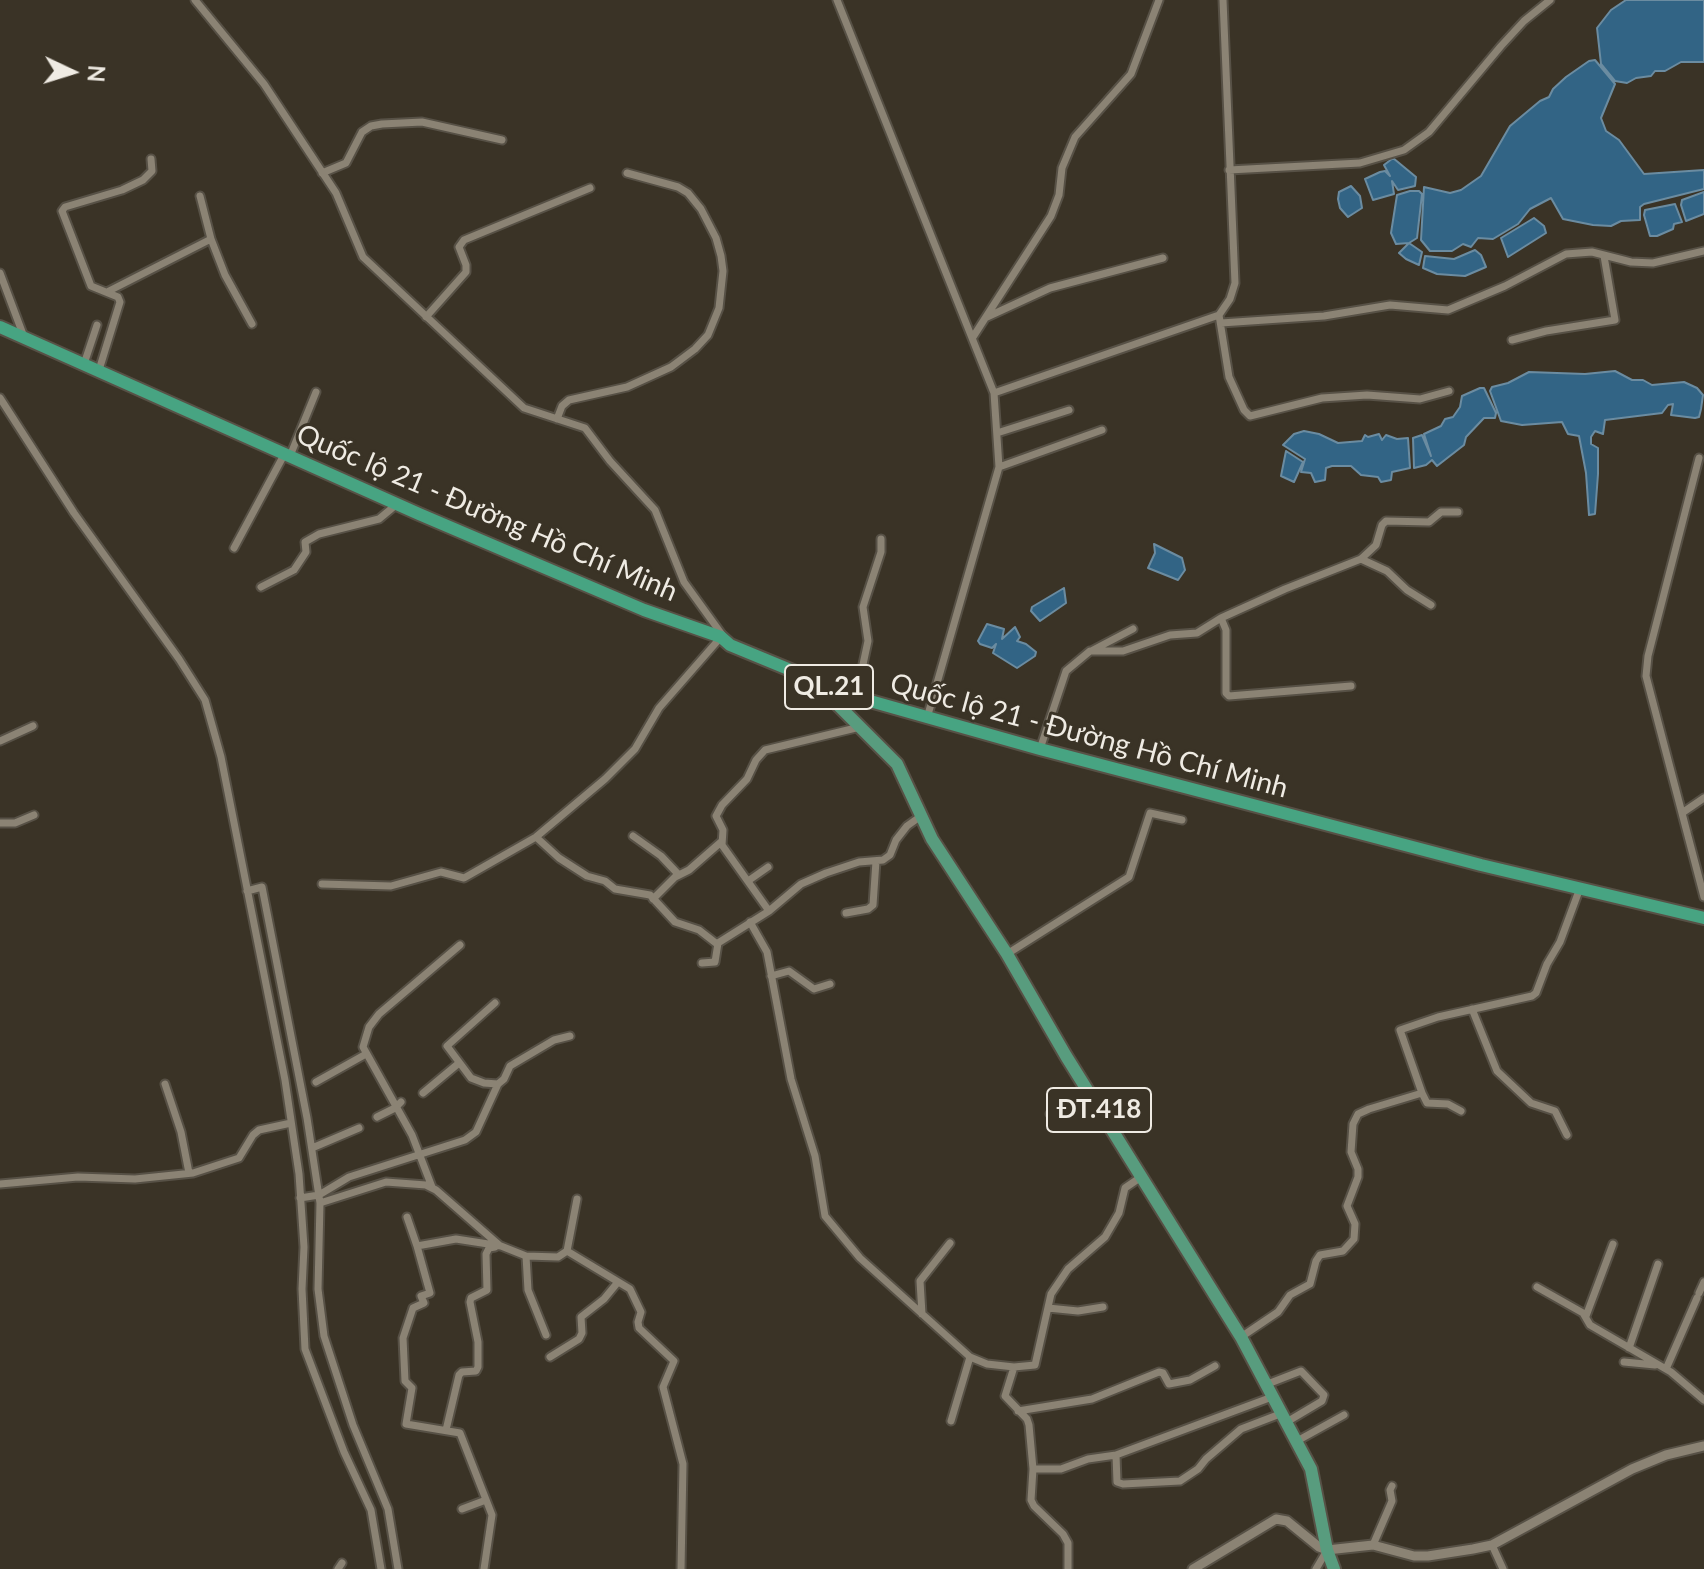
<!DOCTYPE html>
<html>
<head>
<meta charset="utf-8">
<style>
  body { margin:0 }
  #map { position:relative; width:1704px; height:1569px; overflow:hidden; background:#3a3326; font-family:Lato,sans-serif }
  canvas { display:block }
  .north { position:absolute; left:32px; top:32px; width:80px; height:80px; -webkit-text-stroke:6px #3a3326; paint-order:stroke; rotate:94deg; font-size:22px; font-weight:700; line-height:32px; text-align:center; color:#efebe3 }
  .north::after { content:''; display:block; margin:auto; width:28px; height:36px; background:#efebe3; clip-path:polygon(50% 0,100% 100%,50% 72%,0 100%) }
</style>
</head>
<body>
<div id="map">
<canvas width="1704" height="1569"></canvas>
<div class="north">N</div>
</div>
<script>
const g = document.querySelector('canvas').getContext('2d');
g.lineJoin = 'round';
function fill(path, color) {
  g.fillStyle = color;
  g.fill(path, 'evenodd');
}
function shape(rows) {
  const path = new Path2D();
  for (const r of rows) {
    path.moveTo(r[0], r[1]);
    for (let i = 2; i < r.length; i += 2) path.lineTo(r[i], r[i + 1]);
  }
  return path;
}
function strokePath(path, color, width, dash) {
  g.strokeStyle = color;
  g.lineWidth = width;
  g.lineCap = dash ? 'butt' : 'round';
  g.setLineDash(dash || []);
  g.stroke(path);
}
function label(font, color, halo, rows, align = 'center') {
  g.font = font + ' Lato,sans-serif';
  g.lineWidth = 6;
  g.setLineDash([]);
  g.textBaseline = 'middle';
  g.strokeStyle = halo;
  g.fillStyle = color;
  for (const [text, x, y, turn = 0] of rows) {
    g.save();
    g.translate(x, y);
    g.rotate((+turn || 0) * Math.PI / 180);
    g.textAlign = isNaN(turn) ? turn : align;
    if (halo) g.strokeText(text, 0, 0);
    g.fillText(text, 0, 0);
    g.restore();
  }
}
const water = shape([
  [1626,0,1704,0,1704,62,1681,62,1665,71,1655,71,1651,76,1636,78,1627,83,1615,81,1601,64,1597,28,1611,10,1626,0],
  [1595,60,1615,84,1601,118,1606,131,1619,140,1644,174,1704,170,1704,189,1644,204,1640,207,1640,220,1621,221,1611,226,1593,225,1563,219,1551,198,1530,209,1518,224,1493,239,1478,238,1471,247,1463,244,1452,251,1430,251,1421,240,1424,187,1450,193,1461,190,1481,176,1510,126,1540,101,1549,97,1553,89,1566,77,1589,61,1595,60],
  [1393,158,1416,177,1415,186,1398,190,1392,181,1394,194,1373,200,1365,179,1380,172,1385,171,1390,176,1384,165,1393,158],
  [1351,186,1360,196,1362,208,1348,217,1340,208,1338,199,1339,192,1351,186],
  [1410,191,1419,191,1422,194,1417,238,1409,243,1422,252,1419,265,1406,259,1399,253,1409,243,1396,244,1391,233,1397,195,1410,191],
  [1704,192,1704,214,1686,221,1681,205,1682,200,1704,192],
  [1675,204,1682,222,1674,224,1673,229,1657,236,1650,236,1644,215,1645,210,1675,204],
  [1534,218,1544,226,1546,233,1508,257,1501,238,1534,218],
  [1475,250,1481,255,1486,267,1465,276,1437,274,1423,268,1425,256,1454,259,1475,250],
  [1615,371,1632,380,1643,380,1652,385,1684,382,1697,388,1703,395,1701,409,1699,417,1695,418,1671,415,1673,404,1668,405,1662,413,1605,420,1603,434,1595,431,1591,437,1591,444,1598,448,1598,474,1595,514,1589,515,1586,473,1579,436,1568,434,1562,422,1522,425,1501,421,1490,391,1492,387,1508,383,1529,372,1585,374,1615,371],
  [1480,388,1484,388,1496,413,1495,418,1484,418,1466,437,1464,445,1437,466,1432,460,1426,465,1414,468,1413,438,1422,435,1431,456,1424,434,1441,426,1445,419,1453,417,1460,407,1462,396,1480,388],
  [1304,431,1319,434,1338,443,1362,441,1365,435,1368,437,1379,434,1382,440,1386,435,1397,439,1408,438,1410,468,1392,472,1391,480,1381,482,1378,477,1361,475,1351,466,1332,466,1326,468,1325,480,1315,482,1311,473,1301,472,1305,459,1283,445,1294,434,1304,431],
  [1286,451,1303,462,1294,482,1281,476,1286,451],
  [1154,544,1182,558,1185,570,1178,580,1148,568,1155,553,1154,544],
  [1064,588,1066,603,1040,621,1031,611,1032,607,1064,588],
  [987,624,1004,629,1002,639,1015,627,1020,637,1017,641,1026,644,1036,652,1035,656,1017,668,993,653,996,644,992,648,980,644,978,641,987,624]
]);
fill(water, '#326485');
strokePath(water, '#6b8ca1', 2);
const minor = shape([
  [195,0,264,84,336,193,363,257,524,408,585,428,610,461,655,510,684,582,723,636],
  [837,0,994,393],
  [1229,170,1360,163,1404,150,1429,132,1501,46,1524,21,1550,0],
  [322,173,346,163,362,132,371,126,382,124,422,122,502,140],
  [200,196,211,239,225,275,252,324],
  [0,273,24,337],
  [107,292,211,239],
  [1219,315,1230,299,1235,283,1223,0],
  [426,317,466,272,466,265,459,247,464,240,590,188],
  [987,317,1050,288,1163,258],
  [1221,323,1324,316,1390,305,1448,310,1505,286,1566,254,1592,252,1631,262,1653,263,1704,251],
  [973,337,1051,216,1059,195,1062,168,1075,137,1131,74,1159,0],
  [1512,340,1546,331,1615,320,1604,256],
  [84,364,97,325],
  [99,370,120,302,118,297,91,286,62,211,65,207,122,190,143,180,152,171,151,159],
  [0,398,74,513,179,659,205,700,221,757,285,1080,299,1174,304,1247,302,1289,305,1349,344,1452,371,1510,381,1569],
  [557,419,562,406,569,400,627,387,671,367,695,349,708,335,719,308,723,271,721,256,716,238,701,209,688,193,678,187,627,173],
  [997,433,1069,410],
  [290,456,316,392],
  [1699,458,1648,656,1646,676,1704,897],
  [999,467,1102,430],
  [234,548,285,453],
  [1361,559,1387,571,1407,590,1431,605],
  [261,587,294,570,306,552,305,542,319,534,379,519,397,504],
  [1221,618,1226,630,1226,693,1229,696,1351,686],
  [1093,650,1133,629],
  [856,697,868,641,863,607,881,552,881,539],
  [927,718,999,467,994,393,1219,315,1229,377,1244,410,1250,416,1322,398,1367,395,1420,399,1449,391],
  [0,741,33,726],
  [1040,749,1066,671,1090,651,1123,651,1170,635,1197,633,1221,618,1285,589,1361,559,1376,545,1382,525,1386,521,1429,522,1441,512,1458,512],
  [1682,813,1704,798],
  [0,823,15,823,34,815],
  [633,836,661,856,678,874],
  [536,837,559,858,587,876,605,881,615,889,650,895,675,922,699,930,717,944],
  [748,881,768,867],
  [322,884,391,886,441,872,464,878,536,837,605,779,635,749,659,708,721,637],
  [247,891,262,887,307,1118,320,1203,318,1289,324,1336,353,1425,388,1509,398,1569],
  [653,899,675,877,689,870,721,842],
  [769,911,722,845,723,830,716,816,722,805,747,779,756,760,765,750,860,727],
  [846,913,868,909,873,905,876,861],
  [750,922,767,952,791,1079,815,1156,825,1216,860,1258,970,1357,987,1364,1014,1367,1035,1365,1051,1294,1068,1269,1105,1237,1119,1213,1125,1188,1141,1177],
  [1007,954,1129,877,1150,813,1182,820],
  [702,963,715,962,718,943,769,911,801,884,826,873,859,862,883,860,890,855,896,840,907,826,921,816],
  [771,976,789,971,814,989,830,984],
  [495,1003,447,1046,471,1078,484,1083,498,1084],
  [1472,1009,1497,1071,1531,1103,1555,1111,1567,1135],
  [316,1082,366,1054],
  [165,1084,181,1132,189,1173],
  [423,1093,459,1063],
  [1422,1093,1427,1103,1448,1104,1461,1111],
  [1050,1114,1100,1112],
  [377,1117,395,1108,401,1102],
  [312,1148,359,1128],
  [0,1184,78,1177,135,1179,193,1173,239,1158,253,1135,259,1130,291,1123],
  [432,1187,412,1135,363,1047,369,1027,379,1014,460,945],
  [300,1198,319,1195,349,1177,465,1140,476,1132,498,1084,504,1079,510,1066,554,1040,570,1036],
  [320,1203,386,1182,426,1185,436,1190,499,1245],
  [407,1217,417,1246],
  [567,1251,630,1289,641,1312,638,1322,639,1328,674,1361,663,1387,683,1464,681,1569],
  [567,1251,577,1199],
  [526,1256,528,1290,546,1335],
  [1537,1287,1583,1313,1590,1325,1671,1372,1704,1400],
  [1699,1293,1704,1282],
  [1048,1308,1078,1311,1103,1307],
  [922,1314,920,1281,950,1243],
  [1586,1316,1613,1244],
  [1241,1337,1278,1312,1290,1295,1310,1284,1316,1261,1320,1255,1343,1251,1354,1239,1355,1224,1347,1206,1358,1177,1358,1169,1351,1152,1353,1124,1358,1114,1369,1109,1422,1093,1400,1030,1438,1017,1532,996,1536,993,1547,964,1560,942,1580,888],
  [1629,1348,1658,1264],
  [550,1357,579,1339,582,1333,581,1317,604,1299,618,1282],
  [1624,1362,1655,1365],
  [1014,1367,1005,1396,1027,1419,1029,1425,1033,1469,1031,1500,1034,1506,1063,1534,1068,1543,1068,1569],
  [1666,1369,1697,1298],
  [1265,1385,1301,1371,1324,1395,1322,1401,1285,1423],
  [1272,1397,1116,1455,1117,1482,1123,1484,1180,1481,1198,1469,1206,1459,1241,1429,1280,1414],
  [1018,1411,1092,1399,1159,1372,1163,1373,1169,1384,1190,1380,1215,1366],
  [951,1421,970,1357],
  [446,1430,459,1375,462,1372,476,1371,478,1367,478,1342,470,1302,471,1298,487,1290,486,1254,489,1248,495,1247],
  [1297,1441,1344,1415],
  [1033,1469,1061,1469,1088,1459,1116,1455],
  [462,1509,486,1500],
  [1373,1545,1392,1501,1390,1490,1392,1486],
  [1492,1545,1503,1569],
  [338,1569,342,1563],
  [484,1569,492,1515,460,1433,406,1424,412,1388,405,1381,403,1338,413,1308,424,1303,421,1296,430,1293,417,1246,456,1239,501,1246,526,1256,558,1257,567,1251],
  [1316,1569,1326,1552]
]);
const tertiary = shape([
  [1193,1569,1276,1519,1287,1521,1319,1547,1327,1550,1373,1545,1414,1556,1428,1556,1473,1549,1492,1545,1632,1469,1666,1455,1704,1446]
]);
const primary = shape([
  [813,680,897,764,932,839,1007,954,1066,1056,1241,1337,1311,1469,1327,1550,1334,1569]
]);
const trunk = shape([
  [0,327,419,514,644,610,721,637,730,645,856,697,1040,749,1481,865,1704,918]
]);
strokePath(minor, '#575146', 11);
strokePath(tertiary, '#575146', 13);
strokePath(primary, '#575146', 16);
strokePath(trunk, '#575146', 16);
strokePath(minor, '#8b8374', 7);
strokePath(tertiary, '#8b8374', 9);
strokePath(primary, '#589c7e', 12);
strokePath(trunk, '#47a482', 12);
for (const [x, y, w] of [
  [829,687,88],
  [1099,1110,104]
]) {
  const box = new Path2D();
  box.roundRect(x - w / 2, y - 22, w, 44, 6);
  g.fillStyle = '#3a3326';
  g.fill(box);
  strokePath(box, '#efebe3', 2);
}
label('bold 26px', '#efebe3', null, [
  ["QL.21",829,687],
  ["ĐT.418",1099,1110]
]);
label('28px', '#efebe3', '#3a3326', [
  ["Quốc lộ 21 - Đường Hồ Chí Minh",487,513,23],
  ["Quốc lộ 21 - Đường Hồ Chí Minh",1089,736,15]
]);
</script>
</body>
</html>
